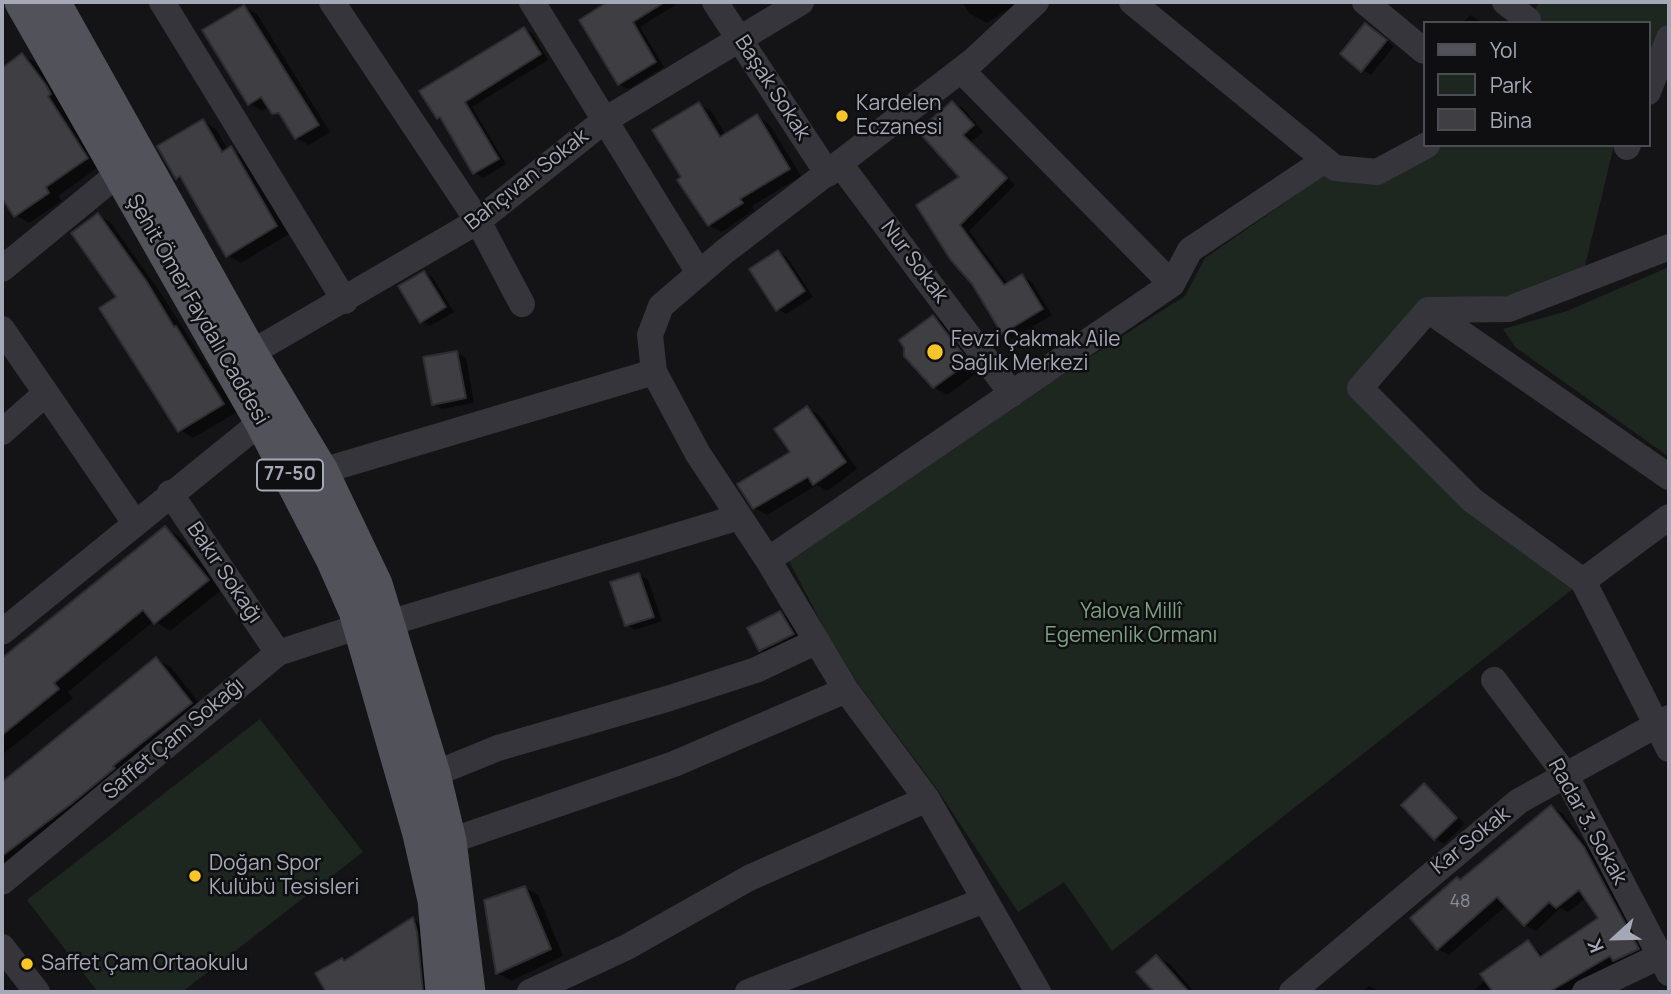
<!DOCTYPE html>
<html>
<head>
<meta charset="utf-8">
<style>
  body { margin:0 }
  #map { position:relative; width:1671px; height:994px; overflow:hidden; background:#141416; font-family:Manrope,sans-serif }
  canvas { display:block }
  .frame { position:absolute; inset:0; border:4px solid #a5a9b7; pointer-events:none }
  .legend { position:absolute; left:1423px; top:21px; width:228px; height:126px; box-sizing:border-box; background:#0f0f11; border:2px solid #4b4d53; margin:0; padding:9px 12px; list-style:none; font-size:21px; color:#a5a9b7 }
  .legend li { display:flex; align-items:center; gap:14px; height:35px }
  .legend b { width:35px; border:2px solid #4b4d53 }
  .north { position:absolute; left:1580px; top:903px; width:70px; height:70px; -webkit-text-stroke:5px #0f0f11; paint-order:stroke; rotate:248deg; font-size:19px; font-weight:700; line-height:28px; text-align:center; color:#a5a9b7 }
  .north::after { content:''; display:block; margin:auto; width:24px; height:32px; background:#a5a9b7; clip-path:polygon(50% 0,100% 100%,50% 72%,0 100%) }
</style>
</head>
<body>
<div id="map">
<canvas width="1671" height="994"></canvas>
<div class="frame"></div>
<ul class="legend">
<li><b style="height:9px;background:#51525a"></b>Yol</li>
<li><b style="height:19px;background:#1e2620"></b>Park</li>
<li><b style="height:19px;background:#3e3e43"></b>Bina</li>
</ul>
<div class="north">K</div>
</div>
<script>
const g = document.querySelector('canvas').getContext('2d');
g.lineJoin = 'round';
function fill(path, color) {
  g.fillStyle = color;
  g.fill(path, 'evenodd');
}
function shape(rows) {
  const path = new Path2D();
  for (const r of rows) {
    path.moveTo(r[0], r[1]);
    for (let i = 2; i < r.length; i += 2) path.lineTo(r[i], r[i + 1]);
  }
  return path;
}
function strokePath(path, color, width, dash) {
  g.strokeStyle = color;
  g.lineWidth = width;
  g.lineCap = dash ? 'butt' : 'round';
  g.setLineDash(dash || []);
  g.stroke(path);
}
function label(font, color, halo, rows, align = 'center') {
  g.font = font + ' Manrope,sans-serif';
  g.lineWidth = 5;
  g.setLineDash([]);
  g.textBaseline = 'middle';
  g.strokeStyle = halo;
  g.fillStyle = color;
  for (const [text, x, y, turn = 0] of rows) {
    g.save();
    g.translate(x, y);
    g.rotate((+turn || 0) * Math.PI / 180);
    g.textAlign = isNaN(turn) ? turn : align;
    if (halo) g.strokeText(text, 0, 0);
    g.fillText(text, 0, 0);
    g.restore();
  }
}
fill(shape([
  [1539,2,1669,2,1669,20,1648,62,1648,23,1528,23],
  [1427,145,1614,145,1581,283,1428,310,1360,388,1583,581,1112,951,1064,882,1018,912,937,789,859,685,825,630,788,559,1010,408,1185,296,1205,258,1335,168,1377,172],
  [1669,267,1669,457,1515,347,1503,329,1567,311],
  [260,719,363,852,182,992,98,992,27,900]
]), '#1e2620');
fill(shape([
  [611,2,680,2,640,27,664,67,628,89,619,84,581,20],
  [962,2,1020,2,987,23,970,14],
  [244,7,257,14,330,132,309,145,296,138,283,116,270,106,262,111,250,104],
  [1470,15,1478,20,1482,23,1463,23],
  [1366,25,1394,46,1371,75,1362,70],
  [524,29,533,34,548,60,472,107,506,164,483,178,475,173,444,122,438,118],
  [22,55,35,62,60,95,100,166,58,196,62,201,29,223,15,215,2,195,2,70],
  [953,103,963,108,983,132,971,142,1015,185,969,231,1008,284,1022,276,1032,282,1052,315,1013,338,1003,332,973,283,952,258,962,177],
  [699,104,711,111,726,135,757,116,769,124,801,176,752,206,754,210,722,232,709,225,684,178],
  [203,121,216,129,228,150,244,156,289,234,241,263,227,255,186,183,177,178],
  [98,215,111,223,160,292,237,412,193,438,180,430,119,298],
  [779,252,787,257,813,297,786,314,777,309],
  [424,273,433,278,454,312,430,326,422,321],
  [933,317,947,324,981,370,947,395,934,387],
  [457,353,466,358,474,403,442,409,433,404],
  [807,408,819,415,857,469,827,491,817,485,767,515,755,508,792,452],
  [165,528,180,537,223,589,170,631,154,621,68,692,73,698,2,755,2,659],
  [639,575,648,580,662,621,635,630,627,625],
  [780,613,789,618,802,639,769,655,760,650],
  [156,659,171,667,206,712,2,875,2,784],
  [1424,785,1465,824,1444,844,1435,839],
  [1551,807,1562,813,1594,855,1648,955,1579,984,1568,992,1472,992,1528,942,1544,956,1600,919,1586,898,1568,912,1560,908,1536,931,1525,925,1507,905,1449,955,1438,949,1461,881],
  [525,888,538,895,563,956,511,981,498,973],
  [413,919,426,927,435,992,328,992,317,974,342,960,346,962],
  [1156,957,1170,964,1194,992,1156,992,1139,972],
  [1369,986,1381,992,1362,992]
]), '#0007');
const building = shape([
  [607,2,665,2,633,22,656,62,618,85,579,20,607,2],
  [244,5,319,125,295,139,279,113,272,114,261,97,248,105,202,30,244,5],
  [1365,23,1387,40,1361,72,1340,54,1365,23],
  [524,27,541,54,465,102,499,159,473,174,440,117,437,119,419,91,524,27],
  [22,53,46,85,51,94,48,96,88,158,46,187,49,193,14,217,2,198,2,68,22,53],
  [952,101,974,125,963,135,1007,178,960,225,1004,285,1022,274,1043,309,1002,334,972,284,950,259,916,205,959,177,918,131,952,101],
  [699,102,720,137,757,114,790,169,740,199,743,203,708,226,677,180,681,177,652,130,699,102],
  [203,119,222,152,231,146,277,226,226,257,180,176,176,179,157,146,203,119],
  [98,213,147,282,174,327,176,326,224,404,178,432,99,308,116,297,71,233,98,213],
  [778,250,805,291,776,311,749,269,778,250],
  [424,271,446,307,420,323,398,286,424,271],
  [933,315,969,362,933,388,904,356,904,348,899,340,933,315],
  [457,351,466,398,432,405,423,357,457,351],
  [807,406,846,462,813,485,808,477,753,509,737,484,790,452,774,429,807,406],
  [165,526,209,580,154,624,143,610,54,683,59,689,2,735,2,658,165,526],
  [639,573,654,617,625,626,610,582,639,573],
  [780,611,794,634,759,651,747,628,780,611],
  [156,657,192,703,113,766,115,768,71,804,2,856,2,782,156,657],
  [1424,783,1457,818,1434,840,1401,805,1424,783],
  [1551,805,1584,847,1639,949,1613,961,1610,956,1549,992,1493,992,1480,974,1528,940,1540,957,1598,918,1579,890,1556,908,1549,902,1524,926,1497,897,1437,950,1410,918,1457,877,1460,880,1551,805],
  [525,886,551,949,496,974,484,900,525,886],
  [413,917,417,932,423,992,326,992,315,973,342,958,344,961,413,917],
  [1156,955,1189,992,1154,992,1136,972,1156,955]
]);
fill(building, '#3e3e43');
strokePath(building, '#2e2e32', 2);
strokePath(shape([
  [162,2,345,301],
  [332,2,478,221,522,304],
  [532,2,699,273],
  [715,2,828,174],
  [1036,2,974,60,724,252,661,306,650,335,654,372,698,454,768,560,846,690,927,799,1038,992],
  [1132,2,1335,168,1377,172,1427,145],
  [1365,2,1424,51],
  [1505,2,1528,20],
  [961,70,1172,284],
  [1648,92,1669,38],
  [1627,147,1628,145],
  [840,164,1012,394],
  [1669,247,1509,309,1428,310,1669,477],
  [2,269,119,173],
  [1428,310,1360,388,1472,500,1583,581,1669,749],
  [2,329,135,523],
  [251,353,478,221,605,120,801,2],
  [2,432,44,395],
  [322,471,654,372],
  [170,493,278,653],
  [768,560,1172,284,1190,250,1325,160],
  [1583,581,1669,517],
  [389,623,739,517],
  [2,632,261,422],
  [1494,680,1565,774,1669,973],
  [434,774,498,748,670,698,756,670,815,642],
  [450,841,674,764,846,690],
  [2,882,278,653,351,629,362,632],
  [2,947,37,992],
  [530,992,627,947,749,878,927,799],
  [748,992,985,900],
  [1292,992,1519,801,1669,718],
  [1585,992,1660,956]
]), '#35353b', 26);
strokePath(shape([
  [21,2,261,422,333,561,355,611,419,834,434,900,442,992],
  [54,2,251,353,322,471,376,584,434,774,450,841,469,992]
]), '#51525a', 33);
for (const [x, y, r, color] of [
  [842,116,7,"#f8c529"],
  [935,352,9,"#f8c529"],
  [195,876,7,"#f8c529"],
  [27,964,7,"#f8c529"]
]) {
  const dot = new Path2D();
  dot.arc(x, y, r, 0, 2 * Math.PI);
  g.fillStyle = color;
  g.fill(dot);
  strokePath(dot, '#0f0f11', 2.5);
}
label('18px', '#8b8e9a', null, [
  ["48",1460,902]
]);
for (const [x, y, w] of [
  [290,475,66]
]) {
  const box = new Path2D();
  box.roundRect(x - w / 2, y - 15.5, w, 31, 5);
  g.fillStyle = '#0f0f11';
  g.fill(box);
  strokePath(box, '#a5a9b7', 2);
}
label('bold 19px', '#a5a9b7', null, [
  ["77-50",290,475]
]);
label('21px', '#a5a9b7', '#0f0f11', [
  ["Başak Sokak",772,88,57],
  ["Bahçıvan Sokak",527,180,-38],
  ["Nur Sokak",914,262,53],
  ["Şehit Ömer Faydalı Caddesi",197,310,60],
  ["Bakır Sokağı",224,573,56],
  ["Saffet Çam Sokağı",174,739,-40],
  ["Radar 3. Sokak",1587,822,61],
  ["Kar Sokak",1471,841,-39]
]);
label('21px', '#a5a9b7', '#0f0f11', [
  ["Kardelen",856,104],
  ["Eczanesi",856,128],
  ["Fevzi Çakmak Aile",951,340],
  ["Sağlık Merkezi",951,364],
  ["Doğan Spor",209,864],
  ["Kulübü Tesisleri",209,888],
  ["Saffet Çam Ortaokulu",41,964]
], 'left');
label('21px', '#7ba381', '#0f0f11', [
  ["Yalova Millî",1131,612],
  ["Egemenlik Ormanı",1131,636]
]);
</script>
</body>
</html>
